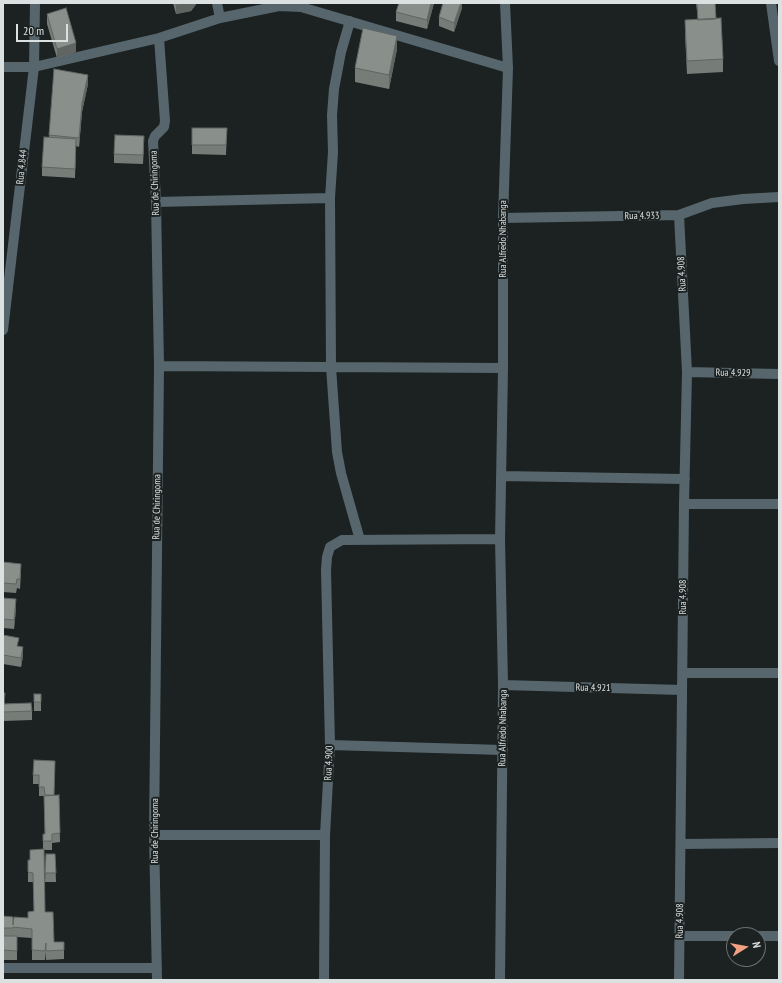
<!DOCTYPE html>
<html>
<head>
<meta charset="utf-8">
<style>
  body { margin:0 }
  #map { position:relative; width:782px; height:983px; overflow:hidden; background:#1b2221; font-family:"PT Sans Narrow",sans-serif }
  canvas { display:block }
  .frame { position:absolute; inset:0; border:4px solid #dbe0e0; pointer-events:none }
  .north { position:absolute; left:726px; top:927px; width:40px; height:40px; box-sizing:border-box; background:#1b2221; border:1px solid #686e6d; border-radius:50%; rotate:79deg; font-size:11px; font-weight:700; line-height:16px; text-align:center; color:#dbe0e0 }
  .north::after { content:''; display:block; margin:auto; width:14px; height:18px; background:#f3a082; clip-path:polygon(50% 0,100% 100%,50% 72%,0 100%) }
  .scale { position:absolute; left:16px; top:24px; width:52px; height:18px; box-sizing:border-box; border:2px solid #dbe0e0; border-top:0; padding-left:5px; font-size:12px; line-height:14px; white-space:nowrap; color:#dbe0e0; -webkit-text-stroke:3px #1b2221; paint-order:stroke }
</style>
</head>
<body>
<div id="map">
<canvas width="782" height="983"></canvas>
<div class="frame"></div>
<div class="north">N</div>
<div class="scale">20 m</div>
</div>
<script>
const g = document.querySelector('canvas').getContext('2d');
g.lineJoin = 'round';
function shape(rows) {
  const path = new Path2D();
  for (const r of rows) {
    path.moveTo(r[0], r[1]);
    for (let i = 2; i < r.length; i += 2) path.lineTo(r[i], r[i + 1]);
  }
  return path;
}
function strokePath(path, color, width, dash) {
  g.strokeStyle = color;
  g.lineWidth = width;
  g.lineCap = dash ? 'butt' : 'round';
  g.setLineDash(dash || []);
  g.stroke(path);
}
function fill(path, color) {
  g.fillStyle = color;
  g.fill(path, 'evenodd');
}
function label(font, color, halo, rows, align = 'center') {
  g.font = font + ' "PT Sans Narrow",sans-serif';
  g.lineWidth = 4;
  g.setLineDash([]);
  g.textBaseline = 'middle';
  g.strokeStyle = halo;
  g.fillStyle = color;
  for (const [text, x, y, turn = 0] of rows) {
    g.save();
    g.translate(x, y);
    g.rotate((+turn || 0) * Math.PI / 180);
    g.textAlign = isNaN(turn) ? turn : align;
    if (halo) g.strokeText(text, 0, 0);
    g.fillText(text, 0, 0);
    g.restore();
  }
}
strokePath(shape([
  [217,3,220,18],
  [771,3,779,61],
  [350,21,341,52,334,89,332,115,333,152,330,198,331,367,337,452,341,473,360,540],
  [3,67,34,67,159,38,220,18,279,6,301,7,508,68],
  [156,202,330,198],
  [679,215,687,372,684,504,679,980],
  [503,218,679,215,712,203,743,199,779,197],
  [3,330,34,67,35,3],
  [159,366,503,368],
  [687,372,779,374],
  [501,476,685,479],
  [684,504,779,504],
  [683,673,779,673],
  [503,685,682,690],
  [330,745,503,750],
  [154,835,325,835],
  [681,844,779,843],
  [680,936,734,936],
  [758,936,779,936],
  [3,968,157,968],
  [157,980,154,835,159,366,156,202,153,141,155,136,164,127,165,121,159,38],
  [324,980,325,835,330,745,326,570,327,557,330,547,342,540,500,539],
  [500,980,503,685,500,539,503,368,503,218,508,68,505,3]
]), '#57666d', 10);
fill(shape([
  [173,3,197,3,191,11,176,14],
  [434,3,427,29,396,21,396,12],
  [462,3,462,8,454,32,439,26,439,17],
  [696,3,715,3,716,19,723,59,723,72,687,74,685,34,685,20,698,20],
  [47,14,76,52,57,58,47,24],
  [397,49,389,89,355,82,355,68],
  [88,84,82,112,79,147,76,146,75,178,42,176,42,167,49,137,49,135],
  [192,128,227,128,226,155,192,154],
  [144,145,143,164,114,163,114,154],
  [3,562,21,573,20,589,17,588,16,593,3,592],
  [3,598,16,609,14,629,3,628],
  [3,635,23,656,21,667,3,664],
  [3,693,5,704,32,711,32,720,3,721],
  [34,694,41,702,41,711,34,711],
  [55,761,54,796,59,795,60,842,52,843,52,850,44,850,45,912,54,942,64,950,64,959,46,960,46,952,45,960,32,960,32,938,17,937,17,960,3,960,3,916,13,925,28,918,28,912,34,911,33,882,28,882,28,860,30,860,43,849,43,834,45,834,44,796,39,796,39,784,33,784,33,775],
  [46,854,55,854,56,882,45,882]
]), '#767c78');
fill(shape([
  [185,3,197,3,191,11,176,14,176,5],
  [431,3,434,3,427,29,427,20],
  [461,3,462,3,462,8,454,32,454,23],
  [397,36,397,49,389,89,389,75],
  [76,43,76,52,57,58,57,49],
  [88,75,88,84,82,112,79,147,79,138,82,103],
  [16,599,16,609,14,629,14,620],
  [23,647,23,656,21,667,21,658]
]), '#606562');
const building = shape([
  [175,3,185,3,176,5,175,3],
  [399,3,431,3,427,20,396,12,399,3],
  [443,3,461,3,454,23,439,17,443,3],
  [697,3,715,3,716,19,698,20,697,3],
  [66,8,76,43,57,49,47,14,66,8],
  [721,18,723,59,687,61,685,20,721,18],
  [363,28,397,36,389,75,355,68,363,28],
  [54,69,88,75,82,103,79,138,49,135,54,69],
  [192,128,227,128,226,145,192,145,192,128],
  [115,135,144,136,143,155,114,154,115,135],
  [44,137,76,139,75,169,42,167,44,137],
  [3,562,21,564,20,579,17,579,16,584,3,583,3,562],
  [3,598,16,599,14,620,3,619,3,598],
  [3,635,19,638,17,646,23,647,21,658,3,655,3,635],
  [3,693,5,693,4,702,3,702,3,693],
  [34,694,41,694,41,702,34,702,34,694],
  [31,703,32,711,3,712,3,704,31,703],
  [34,760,55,761,54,795,45,795,44,787,39,787,39,775,33,775,34,760],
  [59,795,60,833,52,834,52,841,43,841,43,834,45,834,44,796,59,795],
  [44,849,45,912,53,912,54,942,64,942,64,950,46,951,46,943,45,951,32,950,32,929,13,927,13,928,3,928,3,916,13,917,13,925,14,917,28,918,28,912,34,911,33,873,28,872,28,860,30,860,30,850,44,849],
  [46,854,55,854,56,873,45,873,46,854],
  [3,936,17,936,17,951,3,950,3,936]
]);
fill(building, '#89908c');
strokePath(building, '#606562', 1);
label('10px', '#dbe0e0', '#1b2221', [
  ["Rua 4.844",22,167,-84],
  ["Rua de Chiringoma",155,183,-92],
  ["Rua 4.933",642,216,-1],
  ["Rua Alfredo Nhabanga",503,239,-90],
  ["Rua 4.908",682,274,-93],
  ["Rua 4.929",733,373,1],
  ["Rua de Chiringoma",157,507,-89],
  ["Rua 4.908",683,597,-90],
  ["Rua 4.921",593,688,1],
  ["Rua Alfredo Nhabanga",503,728,-89],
  ["Rua 4.900",329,763,-87],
  ["Rua de Chiringoma",155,831,-90],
  ["Rua 4.908",680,921,-89]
]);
</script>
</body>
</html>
